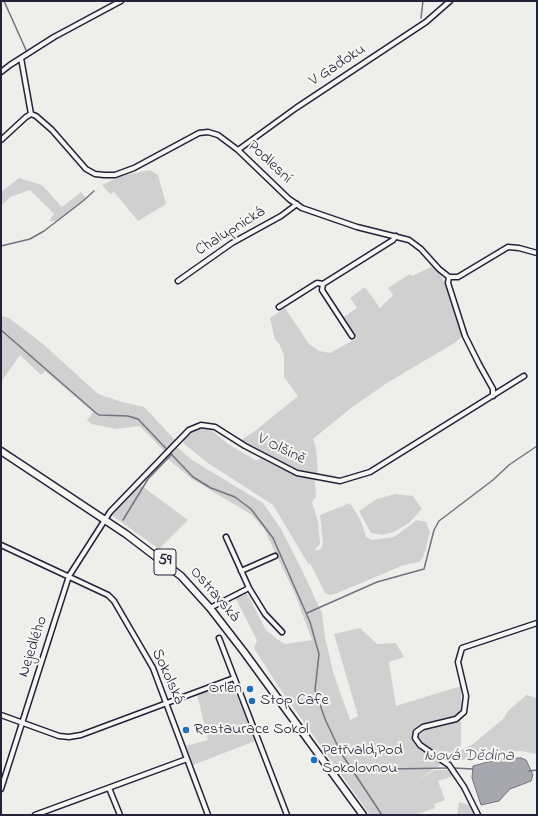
<!DOCTYPE html>
<html>
<head>
<meta charset="utf-8">
<style>
  body { margin:0 }
  #map { position:relative; width:538px; height:816px; overflow:hidden; background:#eeeeeb; font-family:"Indie Flower",sans-serif }
  canvas { display:block }
  .frame { position:absolute; inset:0; border:2px solid #22223b; pointer-events:none }
</style>
</head>
<body>
<div id="map">
<canvas width="538" height="816"></canvas>
<div class="frame"></div>
</div>
<script>
const g = document.querySelector('canvas').getContext('2d');
g.lineJoin = 'round';
function fill(path, color) {
  g.fillStyle = color;
  g.fill(path, 'evenodd');
}
function shape(rows) {
  const path = new Path2D();
  for (const r of rows) {
    path.moveTo(r[0], r[1]);
    for (let i = 2; i < r.length; i += 2) path.lineTo(r[i], r[i + 1]);
  }
  return path;
}
function strokePath(path, color, width, dash) {
  g.strokeStyle = color;
  g.lineWidth = width;
  g.lineCap = dash ? 'butt' : 'round';
  g.setLineDash(dash || []);
  g.stroke(path);
}
function label(font, color, halo, rows, align = 'center') {
  g.font = font + ' "Indie Flower",sans-serif';
  g.lineWidth = 4;
  g.setLineDash([]);
  g.textBaseline = 'middle';
  g.strokeStyle = halo;
  g.fillStyle = color;
  for (const [text, x, y, turn = 0] of rows) {
    g.save();
    g.translate(x, y);
    g.rotate((+turn || 0) * Math.PI / 180);
    g.textAlign = isNaN(turn) ? turn : align;
    if (halo) g.strokeText(text, 0, 0);
    g.fillText(text, 0, 0);
    g.restore();
  }
}
fill(shape([
  [150,170,158,175,166,204,138,221,114,192,110,194,102,185,121,176],
  [19,178,42,185,62,207,81,192,86,198,58,221,49,221,54,214,30,190,10,197,1,206,1,192],
  [433,266,447,284,463,335,456,342,387,383,351,408,313,439,316,448,318,474,297,470,266,458,241,440,255,431,298,396,284,377,284,356,279,343,275,340,270,318,285,308,309,344,319,351,330,353,357,338,342,318,357,308,350,298,365,287,380,308,393,295,388,288,410,274,412,276],
  [1,316,9,318,43,344,98,394,122,402,144,407,176,441,166,453,140,426,116,429,92,424,87,420,93,412,45,371,41,375,20,355,1,382],
  [202,427,210,429,228,444,257,461,260,458,263,459,276,466,312,478,318,478,315,481,316,497,312,502,318,522,320,544,314,551,321,549,323,543,320,515,350,503,361,521,366,537,372,540,394,537,417,520,426,522,430,532,423,558,419,562,404,565,335,594,330,595,325,593,310,563,309,565,273,505,208,463,183,443,184,437,191,431],
  [177,447,192,460,263,503,281,529,301,568,322,613,325,638,334,675,350,720,358,716,334,634,360,628,377,644,396,643,404,657,389,662,396,706,461,686,461,750,473,744,503,719,508,711,524,697,527,695,537,698,537,754,521,751,497,752,458,761,446,761,417,781,435,770,448,770,453,776,438,781,445,800,434,804,435,808,415,815,370,815,278,686,254,648,257,640,235,597,246,592,266,630,277,639,285,644,312,640,295,594,264,529,252,515,192,479,169,460,167,457],
  [139,484,188,520,159,549,110,514],
  [395,494,413,496,422,509,409,523,394,532,382,535,371,533,359,511,377,499],
  [231,681,255,741,193,765,186,746,208,740,197,694],
  [459,802,473,806,476,815,457,815]
]), '#d0d0d1');
const water = shape([
  [521,758,526,760,533,775,531,781,510,789,499,801,481,805,472,778,473,766,499,759,521,758]
]);
fill(water, '#a7a7af');
strokePath(water, '#727281', 1);
strokePath(shape([
  [4,1,26,50],
  [421,18,423,1],
  [1,246,30,239,44,231,83,201,94,191],
  [1,330,96,413,99,415,128,416,138,419,193,477,211,488,235,497,251,509,273,538,310,622,319,654,315,690,325,719,341,753,382,815],
  [123,520,148,479,172,454],
  [307,613,377,582,424,569,434,530,439,521,493,480,509,465,537,446],
  [453,768,473,769],
  [529,771,537,770],
  [353,772,388,769,449,768]
]), '#727281', 1.5);
const street = shape([
  [21,58,31,114],
  [1,72,10,65,54,37,121,1],
  [1,140,26,117,31,114,36,116,52,130,86,169,95,174,104,175,115,175,134,168,199,133,208,132,218,135,238,150,289,199,302,208,357,227,409,240,421,249,439,269,449,277,458,277,508,247,519,248,537,253],
  [238,150,296,108,426,22,450,1],
  [449,277,448,283,465,336,479,364,493,389,493,396],
  [178,281,232,243,281,216,297,204],
  [279,307,317,283,323,284],
  [352,336,322,290,323,284,393,240,396,236],
  [226,537,249,588,265,614,282,632],
  [1,545,108,595,114,601,153,668,208,815],
  [241,571,275,556],
  [210,608,249,588],
  [219,638,287,815],
  [1,715,59,736,69,737,81,735,234,678],
  [109,788,120,815],
  [1,789,69,576,110,512,189,430,201,425,215,427,245,446,297,473,340,481,370,472,524,376],
  [35,815,187,759],
  [478,815,464,787,449,765,420,745,415,738,416,732,423,727,456,719,464,712,466,696,458,662,462,648,537,623]
]);
const primary = shape([
  [1,451,126,534,181,576,210,608,244,652,363,815]
]);
strokePath(street, '#22223b', 7);
strokePath(primary, '#22223b', 9);
strokePath(street, '#f6f6f2', 4);
strokePath(primary, '#f6f6f2', 6);
for (const [x, y, r, color] of [
  [250,689,4,"#1f6fb2"],
  [252,701,4,"#1f6fb2"],
  [186,730,4,"#1f6fb2"],
  [314,760,4,"#1f6fb2"]
]) {
  const dot = new Path2D();
  dot.arc(x, y, r, 0, 2 * Math.PI);
  g.fillStyle = color;
  g.fill(dot);
  strokePath(dot, '#f6f6f2', 1.5);
}
for (const [x, y, w] of [
  [165,562,22]
]) {
  const box = new Path2D();
  box.roundRect(x - w / 2, y - 13, w, 26, 3);
  g.fillStyle = '#f6f6f2';
  g.fill(box);
  strokePath(box, '#22223b', 1);
}
label('bold 15px', '#22223b', null, [
  ["59",165,562]
]);
label('16px', '#22223b', '#f6f6f2', [
  ["V Gaďoku",338,66,-33],
  ["Podlesní",269,163,43],
  ["Chalupnická",231,232,-32],
  ["V Olšině",281,450,26],
  ["Ostravská",214,595,49],
  ["Nejedlého",34,647,-72],
  ["Sokolská",167,677,66]
]);
label('16px', '#22223b', '#f6f6f2', [
  ["Orlen",242,689,"right"],
  ["Stop Cafe",260,701],
  ["Restaurace Sokol",194,730],
  ["Petřvald,Pod",322,751],
  ["Sokolovnou",322,769]
], 'left');
label('italic 17px', '#575769', '#f6f6f2', [
  ["Nová Dědina",469,757]
]);
</script>
</body>
</html>
